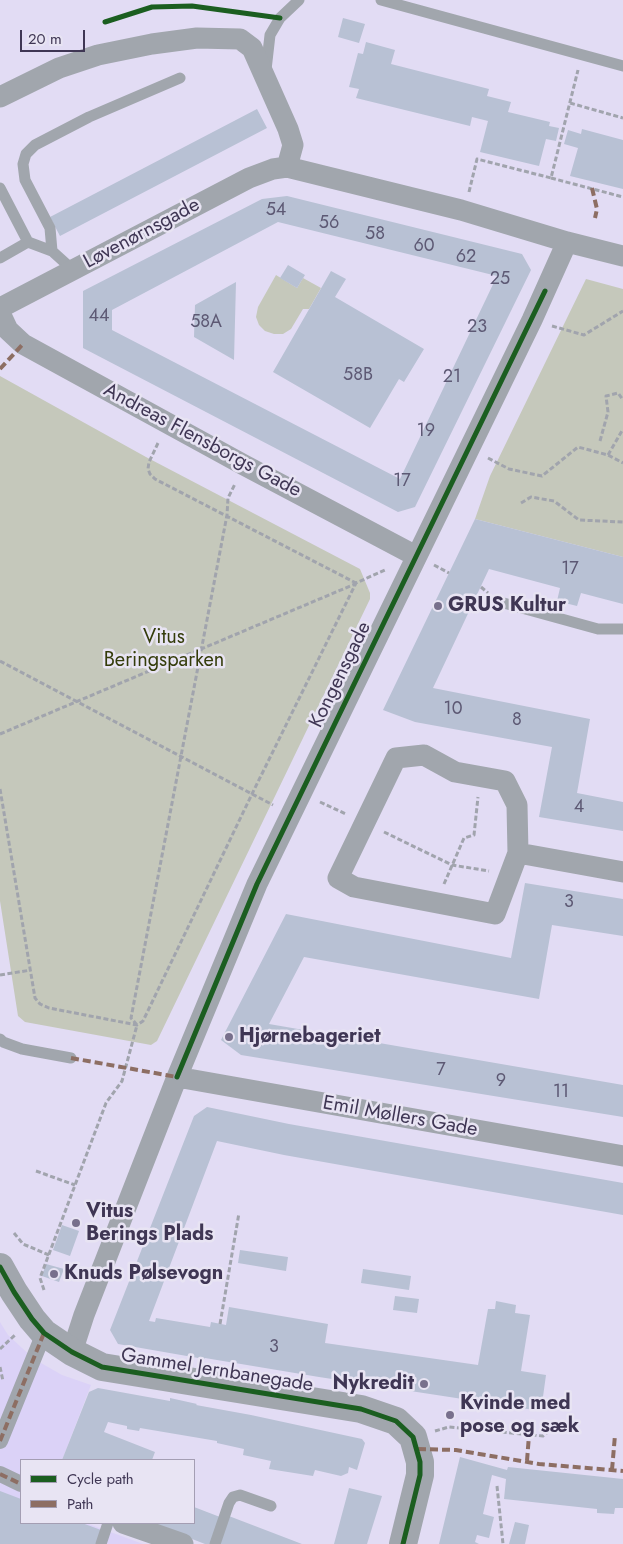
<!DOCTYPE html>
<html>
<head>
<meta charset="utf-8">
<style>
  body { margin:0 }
  #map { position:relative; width:623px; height:1544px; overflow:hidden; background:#e2dcf4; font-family:Jost,sans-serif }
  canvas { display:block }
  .legend { position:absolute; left:20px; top:1459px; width:175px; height:65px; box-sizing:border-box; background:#e8e4f3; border:1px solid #a49eb3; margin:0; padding:6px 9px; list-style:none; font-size:15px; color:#3f3654 }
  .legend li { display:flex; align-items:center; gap:10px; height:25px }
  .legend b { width:25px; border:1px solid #a49eb3 }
  .scale { position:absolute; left:20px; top:30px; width:65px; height:22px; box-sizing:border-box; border:2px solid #3f3654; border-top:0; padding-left:6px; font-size:15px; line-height:18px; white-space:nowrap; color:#3f3654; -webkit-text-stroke:4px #e8e4f3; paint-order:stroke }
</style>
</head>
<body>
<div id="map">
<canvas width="623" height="1544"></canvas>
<ul class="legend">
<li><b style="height:6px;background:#1b5e20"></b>Cycle path</li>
<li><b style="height:6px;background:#8d6e63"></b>Path</li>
</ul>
<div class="scale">20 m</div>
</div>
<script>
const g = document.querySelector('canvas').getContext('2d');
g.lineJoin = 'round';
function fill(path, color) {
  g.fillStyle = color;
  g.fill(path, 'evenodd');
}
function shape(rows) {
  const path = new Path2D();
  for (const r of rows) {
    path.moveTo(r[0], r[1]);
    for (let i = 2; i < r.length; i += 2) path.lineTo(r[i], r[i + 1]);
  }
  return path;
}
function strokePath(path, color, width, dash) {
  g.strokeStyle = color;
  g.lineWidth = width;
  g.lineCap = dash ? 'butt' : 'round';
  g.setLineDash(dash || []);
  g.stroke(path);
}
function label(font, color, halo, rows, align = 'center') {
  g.font = font + ' Jost,sans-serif';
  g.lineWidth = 5;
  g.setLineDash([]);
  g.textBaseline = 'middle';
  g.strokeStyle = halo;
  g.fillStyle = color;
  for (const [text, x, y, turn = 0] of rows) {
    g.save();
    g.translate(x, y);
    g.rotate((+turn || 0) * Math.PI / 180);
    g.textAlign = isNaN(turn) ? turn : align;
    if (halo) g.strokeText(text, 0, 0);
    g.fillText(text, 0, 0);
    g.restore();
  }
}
fill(shape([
  [0,1322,8,1335,34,1359,62,1375,91,1385,62,1460,21,1460,21,1523,86,1523,143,1544,0,1544]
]), '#dbd2f7');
fill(shape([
  [276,275,297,288,303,278,321,288,309,309,303,309,291,329,283,334,274,334,265,331,259,325,256,317,258,307],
  [586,279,623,289,623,557,475,519,490,476],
  [0,376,146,457,360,569,370,593,370,599,157,1041,151,1045,25,1022,18,1016,0,901]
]), '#c5c8bb');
fill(shape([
  [343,18,365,24,359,43,338,37],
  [366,42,395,50,391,64,489,89,487,96,511,102,508,112,550,122,549,126,559,128,556,141,546,139,539,166,480,152,488,121,472,117,470,126,356,98,359,89,349,87,358,53,363,54],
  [257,109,267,128,60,236,50,217],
  [582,129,623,140,623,189,570,176,578,148,564,144,568,130,581,134],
  [287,196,522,254,531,270,415,507,398,512,83,348,83,291,262,199],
  [278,222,497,276,400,479,112,330,112,310],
  [288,265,305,275,297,288,280,278],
  [331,271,346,279,335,297,424,349,404,382,399,379,370,428,273,372],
  [236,282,234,360,194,337,195,305],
  [475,519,623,557,623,604,581,593,577,606,557,601,560,588,489,569,433,688,590,719,577,793,623,802,623,831,539,817,552,747,415,722,383,710],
  [525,883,623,899,623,936,552,925,539,999,304,957,269,1024,623,1085,623,1117,241,1055,221,1040,286,914,511,958],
  [207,1107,289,1124,623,1183,623,1215,284,1155,217,1141,149,1321,155,1322,156,1318,210,1327,211,1322,226,1325,229,1307,328,1324,325,1343,478,1365,488,1309,495,1309,496,1301,516,1305,515,1313,530,1315,521,1371,546,1375,541,1411,319,1377,205,1358,204,1359,118,1344,110,1330,194,1116],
  [62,1225,79,1231,70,1256,53,1250],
  [240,1250,288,1257,286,1271,238,1263],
  [46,1264,64,1269,59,1282,42,1276],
  [363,1269,411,1276,409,1290,361,1283],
  [395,1296,419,1299,417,1313,393,1310],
  [98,1388,170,1401,170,1398,197,1404,196,1405,251,1415,362,1439,365,1443,357,1470,349,1467,348,1473,341,1476,315,1470,313,1476,269,1469,271,1461,243,1455,244,1449,217,1443,217,1441,140,1428,139,1431,127,1429,127,1426,108,1422,104,1432,155,1452,152,1460,62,1460,89,1392],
  [460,1457,507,1470,508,1467,623,1479,623,1508,615,1508,614,1514,597,1513,597,1509,504,1499,506,1479,492,1475,483,1514,494,1517,489,1538,477,1535,475,1542,479,1544,439,1544],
  [349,1488,382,1496,367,1544,334,1544],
  [0,1491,21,1499,21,1523,82,1523,101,1530,96,1544,0,1544],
  [194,1507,220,1517,221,1513,302,1544,205,1544,151,1523,194,1523],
  [515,1522,529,1525,525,1544,509,1544]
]), '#b8c1d4');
strokePath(shape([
  [570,103,623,118],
  [551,178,623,197],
  [469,192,477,159,551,178,578,70],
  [552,326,584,335,623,311],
  [600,441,608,412,606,396,618,393,623,400],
  [158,443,149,462,148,469,150,474,155,479,356,583],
  [608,455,623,429],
  [488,458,509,469,542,476,578,447,608,455,623,463],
  [521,503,531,497,554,501,579,520,623,522],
  [434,565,449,573],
  [481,587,488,593],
  [0,661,273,805],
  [0,734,355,584],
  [0,789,35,998,40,1004,49,1008,137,1025,143,1021,252,794,356,583,387,569],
  [320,802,346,814],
  [384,832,452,865,489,871],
  [444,884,464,838,474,835,478,797],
  [0,975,31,970],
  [36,1171,75,1185],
  [14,1233,23,1244,49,1255],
  [44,1290,40,1278,106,1103,122,1081,137,1025,131,1018,227,515,228,498,235,484],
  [220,1324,239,1213],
  [0,1349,15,1335],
  [0,1367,3,1381],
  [435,1431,449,1427,543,1436,553,1428],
  [497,1486,503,1544]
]), '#a1a4ad', 3, [5, 2.5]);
strokePath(shape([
  [381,0,623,66],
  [266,70,270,35,280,18,299,0],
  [0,188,28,242,52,251,73,270],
  [52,251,50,228,25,180,23,164,26,154,35,145,89,117,180,78],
  [0,258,28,242],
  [500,602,598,629,623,629],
  [0,1039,3,1042,22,1049,71,1058],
  [101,1544,108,1523],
  [215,1544,229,1503,233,1497,240,1495,271,1506]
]), '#a1a6ad', 11);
strokePath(shape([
  [0,1441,44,1333],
  [0,1474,21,1484]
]), '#a1a6ad', 16);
strokePath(shape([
  [0,97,59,68,98,55,152,44,197,38,240,39,252,48,288,129,293,145,287,167],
  [0,308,249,178,273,169,287,167,461,210,567,242,623,256],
  [0,313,8,330,23,344,244,465,416,556],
  [424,755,455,772,505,781,517,805,518,853,495,914,354,887,338,878,396,758,424,755],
  [518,853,623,872],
  [177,1077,623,1156],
  [72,1352,84,1315,177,1077,257,884,532,320,567,242],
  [123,1523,183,1544]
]), '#a1a6ad', 21);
strokePath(shape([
  [0,1267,14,1292,32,1319,44,1333,72,1352,102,1367,361,1409,396,1421,413,1437,420,1462,420,1475,403,1544]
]), '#a1a6ad', 28);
strokePath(shape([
  [592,188,597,209,595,218],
  [0,369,23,344],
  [71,1058,177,1077],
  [0,1441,44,1333],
  [418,1449,456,1450,539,1464,623,1471],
  [527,1461,529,1435],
  [612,1470,615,1435],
  [0,1474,21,1484]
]), '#8d6e63', 4, [8, 4]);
strokePath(shape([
  [105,22,152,7,192,6,280,18],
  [177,1077,257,884,545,291],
  [0,1267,14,1292,32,1319,44,1333,72,1352,102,1367,361,1409,396,1421,413,1437,420,1462,420,1475,403,1544]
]), '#1b5e20', 5);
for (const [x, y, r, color] of [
  [438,606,5,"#78708c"],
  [229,1037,5,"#78708c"],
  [76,1223,5,"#78708c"],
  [54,1274,5,"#78708c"],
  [424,1384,5,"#78708c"],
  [450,1415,5,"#78708c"]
]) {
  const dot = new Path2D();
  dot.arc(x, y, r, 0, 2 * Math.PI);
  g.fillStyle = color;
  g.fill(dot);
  strokePath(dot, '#e8e4f3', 2);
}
label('18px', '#5d5974', null, [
  ["54",276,211],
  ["56",329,224],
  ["58",375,235],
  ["60",424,247],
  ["62",466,258],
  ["25",500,280],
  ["44",99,317],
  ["58A",206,323],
  ["23",477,328],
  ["58B",358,376],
  ["21",452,378],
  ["19",426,432],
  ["17",402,482],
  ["17",570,570],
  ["10",453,710],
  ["8",517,721],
  ["4",579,808],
  ["3",569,903],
  ["7",441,1071],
  ["9",501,1082],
  ["11",561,1093],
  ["3",274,1348]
]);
label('20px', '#3f3654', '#e8e4f3', [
  ["Løvenørnsgade",142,234,-28],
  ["Andreas Flensborgs Gade",202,441,28],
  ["Kongensgade",341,675,-64],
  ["Emil Møllers Gade",400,1117,10],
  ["Gammel Jernbanegade",217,1371,9]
]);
label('bold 20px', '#3f3654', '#e8e4f3', [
  ["GRUS Kultur",448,606],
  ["Hjørnebageriet",239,1037],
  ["Vitus",86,1212],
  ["Berings Plads",86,1235],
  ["Knuds Pølsevogn",64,1274],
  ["Nykredit",414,1384,"right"],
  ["Kvinde med",460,1404],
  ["pose og sæk",460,1427]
], 'left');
label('20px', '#343c0a', '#e8e4f3', [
  ["Vitus",164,638],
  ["Beringsparken",164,661]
]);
</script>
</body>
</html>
